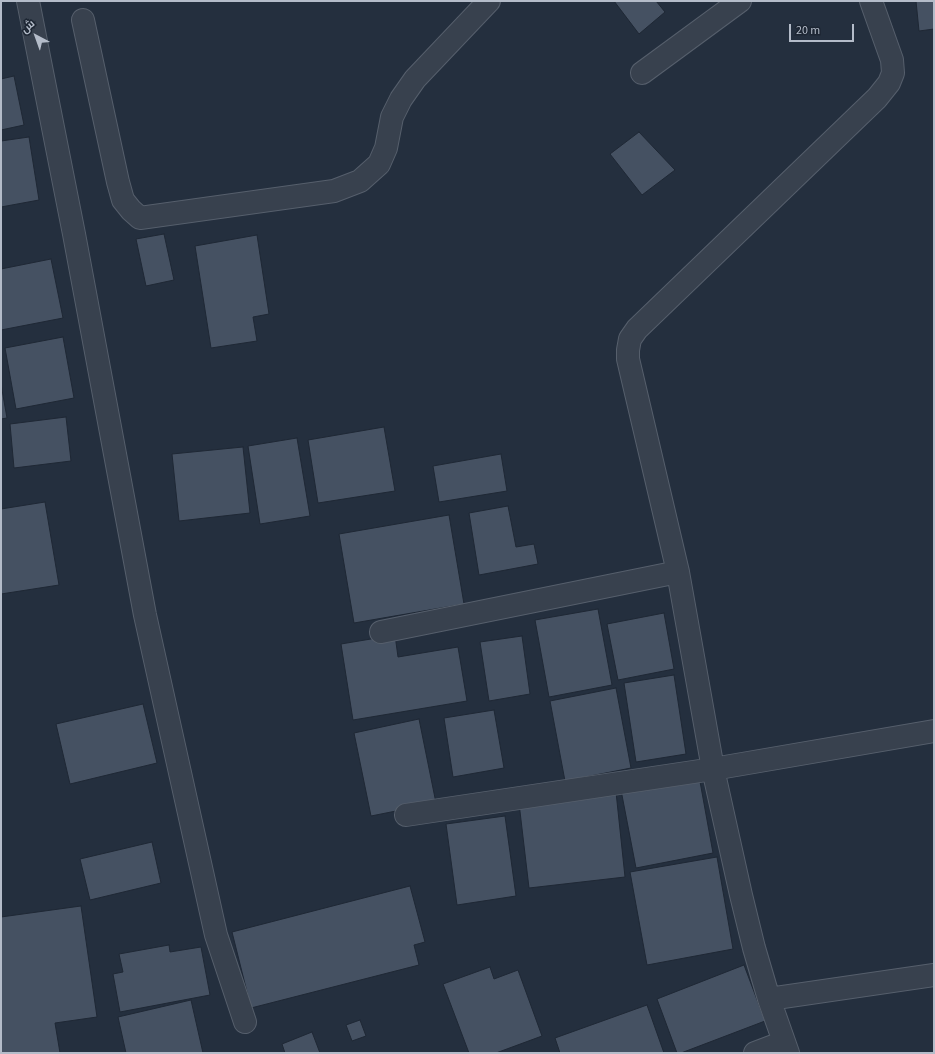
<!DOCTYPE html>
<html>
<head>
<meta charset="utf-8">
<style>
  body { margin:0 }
  #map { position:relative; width:935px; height:1054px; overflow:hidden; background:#242f3e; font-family:"Source Sans 3",Cairo,sans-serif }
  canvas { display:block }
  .frame { position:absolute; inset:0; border:2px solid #b4bcc9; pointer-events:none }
  .north { position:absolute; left:16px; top:16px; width:40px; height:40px; -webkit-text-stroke:3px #1d2633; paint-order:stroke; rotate:319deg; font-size:11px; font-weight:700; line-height:16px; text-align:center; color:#b4bcc9 }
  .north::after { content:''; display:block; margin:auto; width:14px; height:18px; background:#b4bcc9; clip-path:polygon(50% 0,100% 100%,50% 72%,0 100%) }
  .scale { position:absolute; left:789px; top:24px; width:65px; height:18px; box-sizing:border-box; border:2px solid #b4bcc9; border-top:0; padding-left:5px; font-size:12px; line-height:14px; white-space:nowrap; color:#b4bcc9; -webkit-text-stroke:3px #1d2633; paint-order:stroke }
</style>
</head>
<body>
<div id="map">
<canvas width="935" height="1054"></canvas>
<div class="frame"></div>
<div class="north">ش</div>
<div class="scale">20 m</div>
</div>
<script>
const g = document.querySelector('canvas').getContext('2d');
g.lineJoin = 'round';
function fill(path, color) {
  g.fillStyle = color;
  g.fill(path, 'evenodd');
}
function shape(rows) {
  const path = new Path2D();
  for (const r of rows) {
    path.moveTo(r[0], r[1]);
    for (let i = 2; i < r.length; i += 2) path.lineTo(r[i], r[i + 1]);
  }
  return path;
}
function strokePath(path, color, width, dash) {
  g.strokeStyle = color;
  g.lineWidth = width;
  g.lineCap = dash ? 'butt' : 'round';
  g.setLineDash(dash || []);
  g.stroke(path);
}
const building = shape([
  [614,1,656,1,665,12,639,34,614,1],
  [916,1,934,1,934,29,919,31,916,1],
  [14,76,24,125,1,130,1,79,14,76],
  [639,132,675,170,642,195,610,154,639,132],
  [29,137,39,200,1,207,1,141,29,137],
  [164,234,174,280,146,286,136,239,164,234],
  [257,235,269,314,253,317,257,341,211,348,195,246,257,235],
  [51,259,63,318,1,330,1,269,51,259],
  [63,337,74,398,16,409,5,348,63,337],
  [1,384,7,418,1,419,1,384],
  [66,417,71,461,14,468,10,424,66,417],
  [384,427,395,491,318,503,308,440,384,427],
  [297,438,310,516,260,524,248,446,297,438],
  [243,447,250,513,179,521,172,454,243,447],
  [501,454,507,491,439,502,433,466,501,454],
  [45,502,59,585,1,594,1,509,45,502],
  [508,506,516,547,534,544,538,564,479,575,469,513,508,506],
  [449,515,464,604,354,623,339,534,449,515],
  [598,609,612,685,549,697,535,620,598,609],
  [664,613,674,669,618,680,607,624,664,613],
  [395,635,398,657,458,647,467,701,353,720,341,644,395,635],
  [522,636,530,694,489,701,480,642,522,636],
  [674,675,686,754,636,762,624,683,674,675],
  [616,688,631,768,565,781,550,701,616,688],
  [143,704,157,763,70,784,56,724,143,704],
  [494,710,504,768,453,777,444,718,494,710],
  [419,719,436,803,371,816,354,733,419,719],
  [699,776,713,853,636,868,621,790,699,776],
  [616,792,625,877,529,888,519,803,616,792],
  [505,816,516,896,457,905,446,824,505,816],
  [152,842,161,883,90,900,80,859,152,842],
  [717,857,733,949,647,965,630,872,717,857],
  [410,886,425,942,414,945,419,965,251,1008,232,932,410,886],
  [81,906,97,1017,55,1023,60,1053,1,1053,1,917,81,906],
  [169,945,170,952,201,947,210,995,120,1012,113,974,123,972,119,954,169,945],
  [744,965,765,1021,681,1053,677,1053,657,999,744,965],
  [490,967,494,979,518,970,542,1036,496,1053,469,1053,443,984,490,967],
  [191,1000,203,1053,126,1053,118,1017,191,1000],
  [647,1005,664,1053,560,1053,555,1038,647,1005],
  [360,1020,366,1036,352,1041,346,1025,360,1020],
  [312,1032,320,1053,285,1053,282,1044,312,1032]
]);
fill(building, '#455162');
strokePath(building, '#1f2835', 1);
const minor = shape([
  [28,1,74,234,145,615,216,935,245,1022],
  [83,20,118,182,123,200,131,210,140,218,334,191,360,181,379,164,386,148,392,117,401,99,415,79,489,1],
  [642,73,740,1],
  [381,632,678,572],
  [406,815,713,769,934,731],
  [769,999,934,975],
  [755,1053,784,1042],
  [788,1053,769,999,754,948,741,895,713,769,678,572,628,359,628,350,630,339,637,329,877,98,889,83,893,73,892,60,871,1]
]);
strokePath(minor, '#565f6c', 24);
strokePath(minor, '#38414e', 22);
</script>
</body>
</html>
